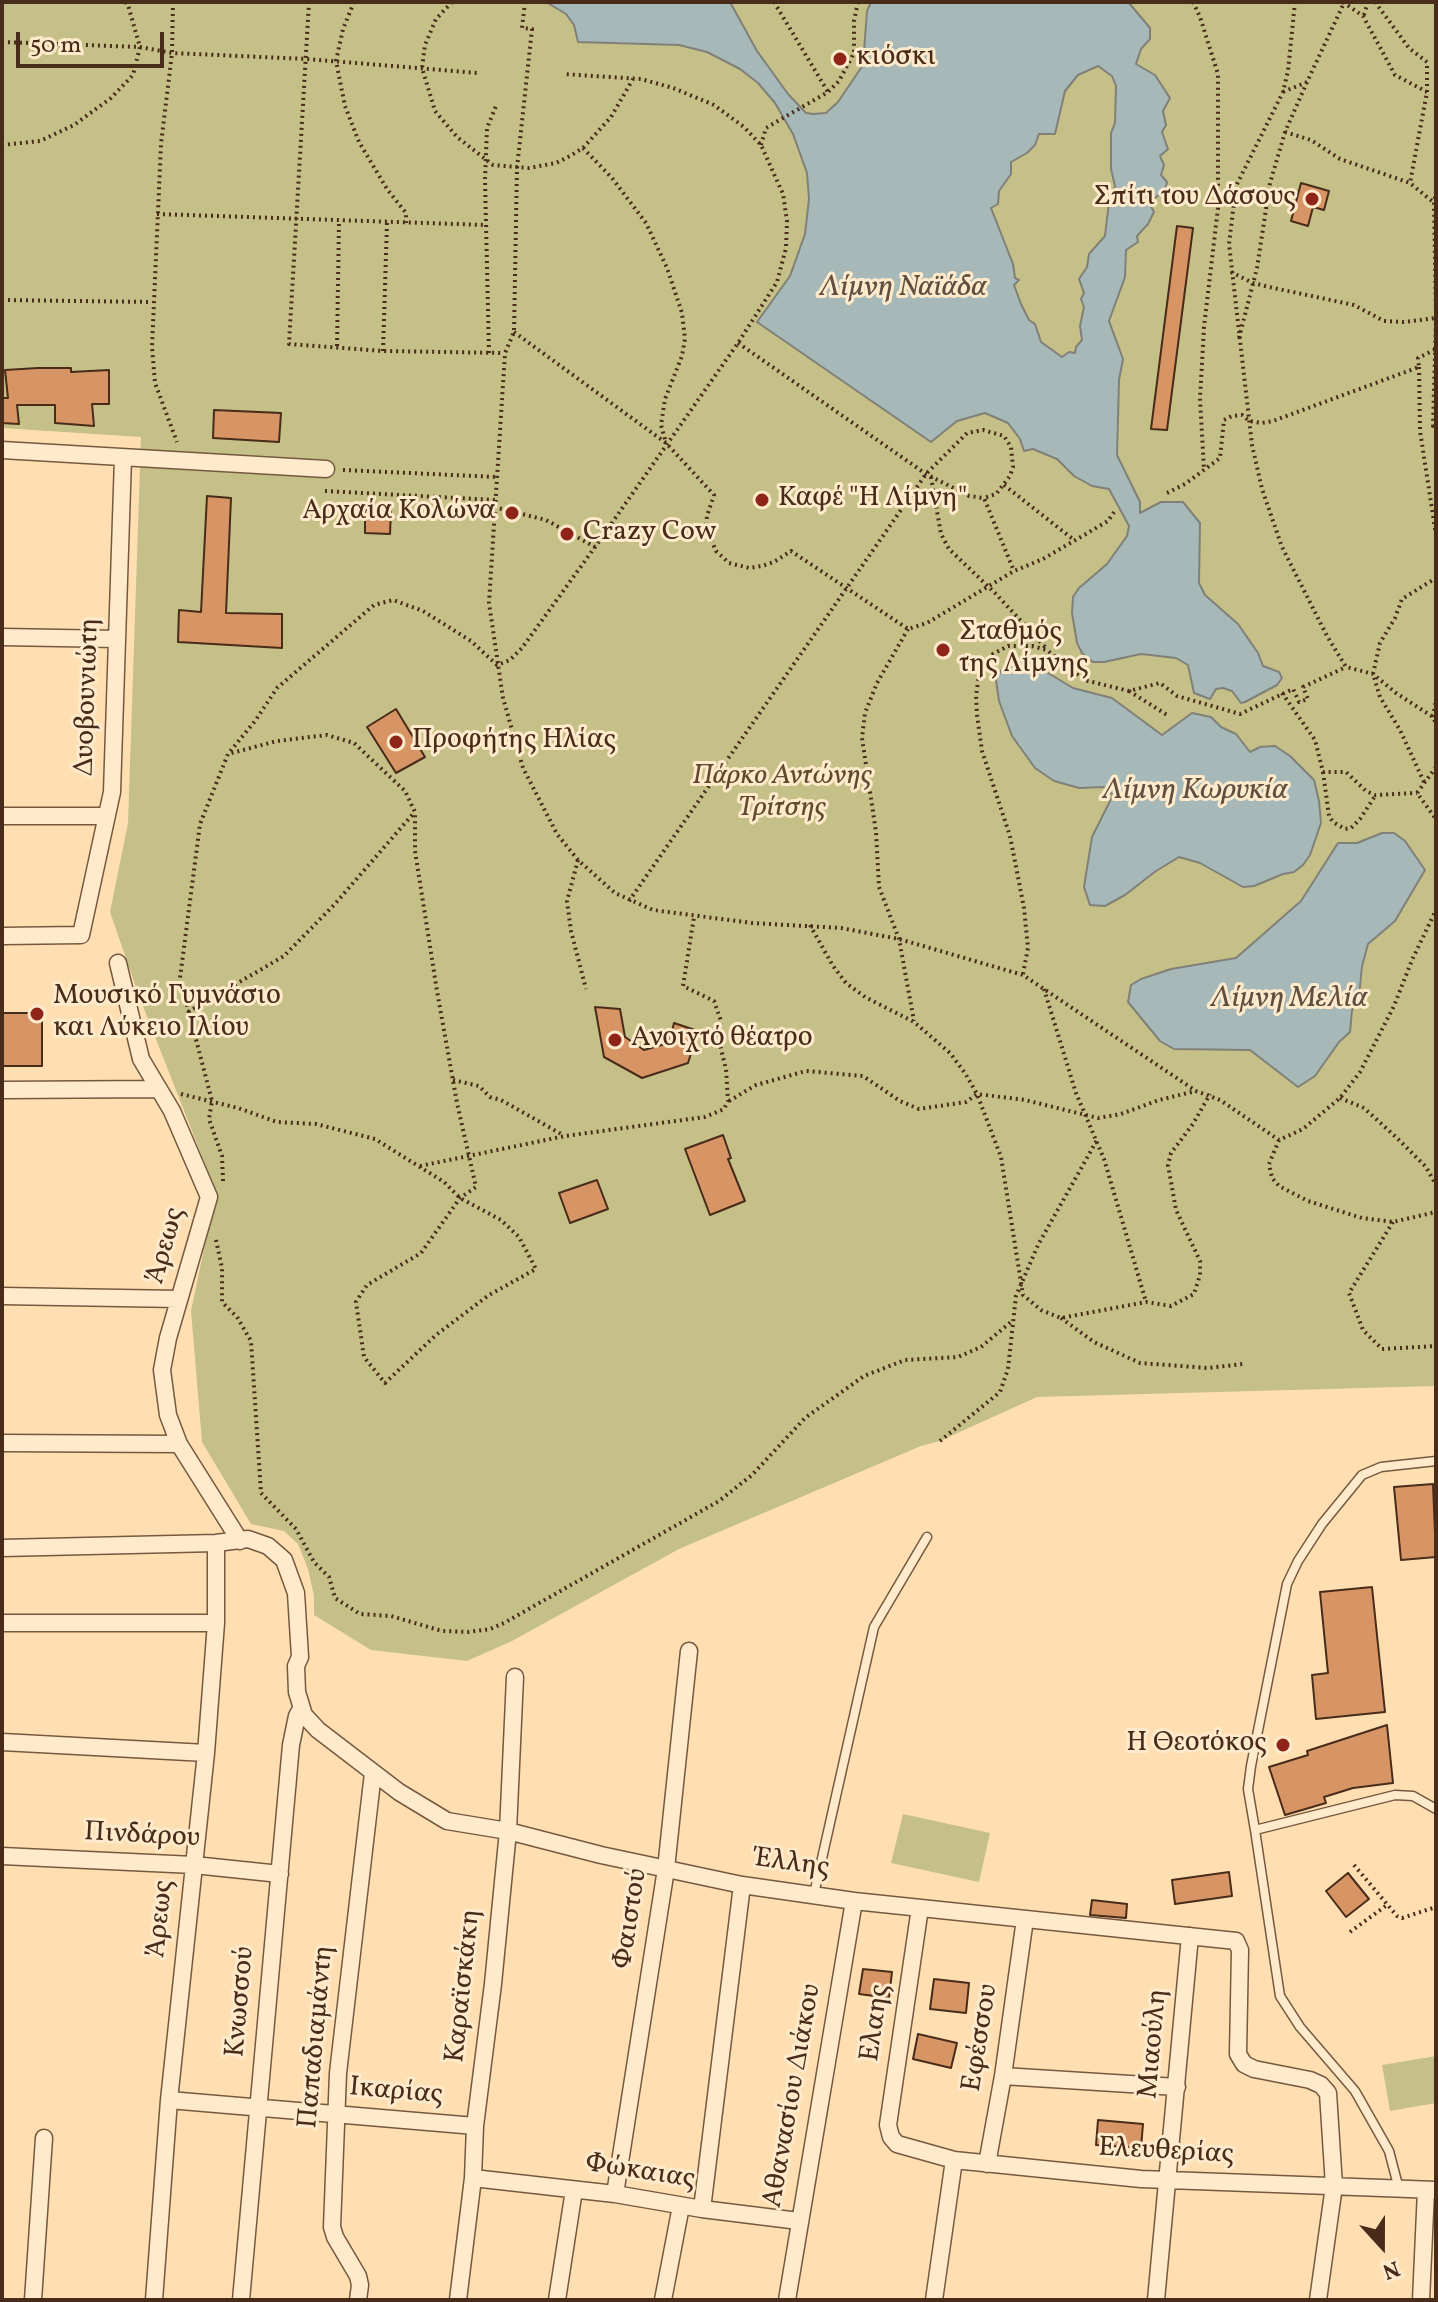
<!DOCTYPE html>
<html>
<head>
<meta charset="utf-8">
<style>
  body { margin:0 }
  #map { position:relative; width:1438px; height:2302px; overflow:hidden; background:#ffdfb1; font-family:Vollkorn,serif }
  canvas { display:block }
  .frame { position:absolute; inset:0; border:4px solid #482b19; pointer-events:none }
  .north { position:absolute; left:1342px; top:2206px; width:80px; height:80px; -webkit-text-stroke:6px #ffeacc; paint-order:stroke; rotate:159deg; font-size:22px; font-weight:700; line-height:32px; text-align:center; color:#482b19 }
  .north::after { content:''; display:block; margin:auto; width:28px; height:36px; background:#482b19; clip-path:polygon(50% 0,100% 100%,50% 72%,0 100%) }
  .scale { position:absolute; left:16px; top:32px; width:148px; height:36px; box-sizing:border-box; border:4px solid #482b19; border-top:0; padding-left:10px; font-size:24px; line-height:28px; white-space:nowrap; color:#482b19; -webkit-text-stroke:6px #ffeacc; paint-order:stroke }
</style>
</head>
<body>
<div id="map">
<canvas width="1438" height="2302"></canvas>
<div class="frame"></div>
<div class="north">N</div>
<div class="scale">50 m</div>
</div>
<script>
const g = document.querySelector('canvas').getContext('2d');
g.lineJoin = 'round';
function fill(path, color) {
  g.fillStyle = color;
  g.fill(path, 'evenodd');
}
function shape(rows) {
  const path = new Path2D();
  for (const r of rows) {
    path.moveTo(r[0], r[1]);
    for (let i = 2; i < r.length; i += 2) path.lineTo(r[i], r[i + 1]);
  }
  return path;
}
function strokePath(path, color, width, dash) {
  g.strokeStyle = color;
  g.lineWidth = width;
  g.lineCap = dash ? 'butt' : 'round';
  g.setLineDash(dash || []);
  g.stroke(path);
}
function label(font, color, halo, rows, align = 'center') {
  g.font = font + ' Vollkorn,serif';
  g.lineWidth = 6;
  g.setLineDash([]);
  g.textBaseline = 'middle';
  g.strokeStyle = halo;
  g.fillStyle = color;
  for (const [text, x, y, turn = 0] of rows) {
    g.save();
    g.translate(x, y);
    g.rotate((+turn || 0) * Math.PI / 180);
    g.textAlign = isNaN(turn) ? turn : align;
    if (halo) g.strokeText(text, 0, 0);
    g.fillText(text, 0, 0);
    g.restore();
  }
}
fill(shape([
  [2,2,1436,2,1436,1386,1037,1397,940,1441,921,1446,679,1549,512,1641,467,1661,371,1650,314,1615,314,1596,308,1569,298,1544,284,1531,251,1524,202,1442,191,1311,216,1192,139,996,110,912,128,823,141,437,2,428],
  [903,1814,990,1833,979,1882,891,1863],
  [1436,2056,1436,2103,1390,2111,1382,2065]
]), '#c5c088');
const water = shape([
  [546,2,730,2,757,51,788,94,806,113,813,114,826,113,838,102,863,65,867,11,871,2,1129,3,1150,28,1150,39,1141,49,1136,64,1155,75,1170,98,1163,111,1166,125,1162,132,1168,149,1160,156,1164,165,1161,175,1167,182,1165,190,1149,203,1154,212,1148,224,1137,236,1138,242,1126,250,1125,277,1109,321,1123,359,1119,380,1117,455,1140,502,1140,513,1161,502,1183,502,1200,523,1199,583,1205,595,1238,624,1258,653,1263,666,1279,672,1282,678,1277,685,1245,702,1241,703,1232,691,1223,688,1216,689,1210,699,1194,693,1188,665,1176,658,1141,654,1104,662,1093,662,1082,653,1077,643,1072,613,1073,597,1079,588,1107,564,1127,536,1129,526,1109,489,1092,486,1074,476,1057,459,1033,449,1024,451,1020,439,1008,423,985,413,957,421,931,442,757,322,790,276,805,234,809,199,807,173,793,134,775,103,758,83,740,69,707,52,679,45,578,42,574,25,566,14,546,2],
  [1098,66,1112,76,1116,86,1115,123,1111,133,1111,169,1115,186,1109,202,1105,236,1089,254,1087,267,1079,279,1084,293,1081,299,1084,307,1080,326,1082,340,1076,347,1075,353,1069,352,1062,357,1041,342,1035,324,1029,320,1021,304,1014,285,1019,280,1015,278,1013,264,991,208,998,204,999,191,1011,174,1011,162,1027,153,1035,145,1039,134,1055,134,1065,91,1078,75,1098,66],
  [1028,661,1073,688,1112,698,1162,735,1192,713,1211,717,1221,727,1236,734,1250,752,1260,747,1275,746,1290,756,1314,780,1319,801,1321,823,1310,855,1303,865,1294,872,1283,874,1254,886,1243,887,1200,863,1179,857,1156,871,1125,895,1105,906,1090,905,1084,887,1092,837,1113,795,1104,787,1079,788,1054,781,1035,768,1012,736,999,701,996,680,1002,669,1013,662,1028,661],
  [1382,833,1394,833,1405,841,1425,870,1395,921,1368,944,1362,966,1359,996,1352,1010,1350,1032,1339,1042,1315,1076,1298,1087,1250,1050,1174,1049,1160,1041,1128,1002,1131,985,1141,979,1171,969,1236,958,1301,901,1338,843,1357,843,1382,833]
]);
fill(water, '#a6b9b8');
strokePath(water, '#808078', 2);
const building = shape([
  [1301,183,1329,191,1324,210,1313,207,1308,226,1291,221,1301,183],
  [1177,226,1193,228,1167,430,1151,429,1177,226],
  [38,368,71,368,71,372,109,370,109,404,92,404,94,426,55,423,55,405,17,405,19,424,2,423,2,398,8,398,5,370,38,368],
  [214,410,281,413,279,442,213,438,214,410],
  [207,496,231,498,226,613,282,614,282,648,178,642,179,610,201,612,207,496],
  [365,510,391,510,390,534,365,533,365,510],
  [396,709,425,757,396,773,367,727,396,709],
  [595,1007,620,1009,625,1037,644,1050,669,1043,674,1023,698,1031,688,1063,642,1078,604,1057,595,1007],
  [2,1013,42,1013,42,1066,2,1066,2,1013],
  [723,1135,731,1158,728,1159,745,1201,710,1215,685,1149,723,1135],
  [597,1180,608,1209,570,1223,559,1193,597,1180],
  [1433,1484,1436,1557,1401,1560,1394,1487,1433,1484],
  [1372,1587,1385,1712,1316,1719,1312,1675,1328,1673,1320,1592,1372,1587],
  [1387,1725,1393,1783,1353,1788,1324,1797,1326,1803,1285,1815,1269,1767,1308,1755,1307,1751,1387,1725],
  [1229,1872,1232,1896,1175,1904,1172,1880,1229,1872],
  [1348,1873,1369,1899,1346,1917,1326,1891,1348,1873],
  [1092,1900,1127,1904,1126,1918,1090,1915,1092,1900],
  [863,1969,892,1972,889,1998,859,1994,863,1969],
  [934,1979,969,1983,966,2013,930,2009,934,1979],
  [918,2034,957,2043,951,2068,913,2059,918,2034],
  [1098,2120,1143,2124,1141,2148,1096,2145,1098,2120]
]);
fill(building, '#d79566');
strokePath(building, '#482b19', 2);
const lane = shape([
  [1255,1830,1248,1789,1251,1766,1287,1584,1298,1561,1322,1524,1362,1475,1381,1467,1436,1461],
  [814,1894,874,1627,927,1537],
  [1399,2189,1389,2151,1355,2091,1300,2027,1280,1996,1255,1830,1395,1795,1413,1796,1436,1809]
]);
const street = shape([
  [2,450,326,469],
  [2,637,117,639],
  [2,816,107,816],
  [2,936,81,935,112,792,123,458],
  [118,963,141,1059,172,1111,209,1197,168,1338,162,1370,168,1415,179,1444,240,1541],
  [2,1090,159,1089],
  [2,1296,179,1299],
  [2,1443,179,1444],
  [2,1548,216,1543,248,1539,268,1546,284,1560,296,1593,300,1657,296,1666,297,1692,304,1715,318,1730,399,1792,447,1821,508,1831,601,1855,742,1885,854,1901,1236,1941,1240,1950,1238,2054,1244,2064,1254,2069,1310,2080,1321,2085,1328,2093,1334,2186,1318,2300],
  [2,1623,216,1623],
  [2,1742,206,1753],
  [2,1856,194,1865,280,1874],
  [920,1908,888,2125,891,2137,897,2144,954,2160,1141,2179,1436,2190],
  [1003,2076,1177,2087],
  [169,2100,475,2126],
  [987,2164,1003,2076,1025,1919],
  [473,2178,615,2194,702,2209,799,2221],
  [615,2194,666,1869,689,1651],
  [702,2209,742,1885],
  [33,2300,44,2138],
  [154,2300,169,2100,206,1753,216,1623,216,1543],
  [241,2300,291,1745,297,1716,301,1709],
  [358,2300,360,2285,358,2276,335,2237,332,2227,338,2073,373,1773],
  [458,2300,473,2178,475,2126,493,1984,508,1831,515,1677],
  [557,2300,574,2190],
  [663,2300,681,2206],
  [787,2300,854,1901],
  [934,2300,954,2160],
  [1156,2300,1190,1936],
  [1421,2300,1426,2190]
]);
strokePath(lane, '#76583f', 11);
strokePath(street, '#76583f', 19);
strokePath(shape([
  [173,2,172,53,161,144,152,347,155,383,177,442],
  [309,2,289,344,383,351,504,353],
  [354,2,343,29,336,61,345,106,359,142,387,189,406,213,406,223],
  [452,2,436,19,425,45,422,68,435,111,457,137,493,165,529,168,556,163,570,156,583,148,611,117,633,79],
  [525,2,522,28,532,29,517,168,514,332,505,353,489,603,503,698,523,768,557,834,578,860,615,893,653,910,752,923,841,928,899,939,1023,975,1196,1091,1220,1100,1279,1140,1303,1129,1340,1098,1360,1072,1394,1006,1412,960,1436,910],
  [774,2,828,92],
  [1193,2,1200,17,1218,74,1218,208,1204,327,1200,399,1204,469],
  [1295,2,1288,71,1283,92,1236,186,1229,244,1252,445,1262,489,1282,547,1327,636,1346,667,1373,674,1396,693,1433,717,1436,724],
  [1343,2,1363,16,1395,75,1427,92],
  [1375,2,1409,48,1427,62,1427,92,1410,183],
  [1364,15,1368,2],
  [2,42,140,47,172,53,307,59,478,73],
  [1283,92,1307,82,1344,3],
  [1285,132,1311,140,1340,159,1410,183,1433,202],
  [2,145,40,141,74,125,111,98,133,75,140,47,128,5,125,2],
  [761,145,766,128,828,92,839,81,854,53,854,21,858,2],
  [583,148,612,178,646,223,667,268,682,313,685,339,682,356,665,399,661,425,666,443],
  [1436,191,1434,203,1436,318,1433,426,1436,426],
  [157,214,486,225],
  [1231,272,1253,283,1269,287,1354,305,1384,321,1404,322,1435,318],
  [2,300,152,302],
  [514,332,666,443,714,495,707,516,706,527,716,551,729,563,749,568,762,566,774,562,791,551,908,629,927,623,1014,571,1043,559,1108,521,1114,512],
  [1239,338,1257,268,1270,183,1285,132,1307,82],
  [738,343,926,474,969,496,984,498,1014,571],
  [337,346,339,221],
  [383,351,387,222],
  [489,353,485,180,487,128,496,106],
  [1419,367,1420,431,1436,535],
  [343,470,497,477],
  [931,477,941,534,949,549,995,593,1046,648],
  [1004,485,1074,540],
  [325,491,495,500],
  [1167,493,1185,484,1220,458,1224,420,1232,416,1242,415,1249,421,1262,423,1273,421,1419,367,1418,358,1436,349],
  [494,507,546,520,595,547],
  [908,629,877,683,865,713,862,738,876,832,879,887,899,939,914,1021],
  [1129,691,1167,715],
  [1282,693,1315,740,1323,772,1346,772,1366,791,1375,795,1417,793],
  [1433,717,1436,700],
  [1436,767,1417,793,1436,819],
  [1323,772,1329,816,1333,822,1345,829,1351,828,1360,819,1375,796],
  [1424,782,1400,730,1380,697,1373,674,1380,643,1395,618,1402,599,1436,578],
  [578,860,567,901,571,931,586,989],
  [629,901,926,474,967,433,983,430,1004,436,1011,447,1013,467,1010,476,996,494,984,498],
  [810,925,833,966,846,983,865,997,914,1022,950,1053,965,1073,977,1094,1001,1157,1023,1295,1041,1310,1061,1318,1146,1302,1171,1306,1194,1294,1200,1275,1200,1261,1176,1210,1168,1165,1171,1153,1193,1124,1210,1094],
  [1023,974,1028,948,1024,908,1010,836,982,751,977,715,976,695,979,676,993,654,1008,646,1032,646,1047,650,1084,680,1129,691,1160,683,1177,696,1240,714,1293,689,1299,702,1308,699,1303,687,1346,667],
  [1044,989,1076,1093,1104,1159,1146,1302],
  [188,1012,284,956,334,905,413,814],
  [453,1080,479,1086,490,1097,501,1100,563,1135],
  [181,1094,238,1108,277,1122,316,1124,375,1139,444,1182,460,1198,501,1220,519,1237,536,1269,489,1295,436,1335,385,1383,364,1357,356,1302,361,1294,367,1285,421,1253,460,1198,476,1187,457,1103,437,991,415,851,415,812,405,791,354,743,327,735,277,741,228,754],
  [1340,1098,1364,1108,1397,1138,1426,1167,1436,1185],
  [729,1101,756,1085,806,1071,863,1076,900,1101,919,1109,966,1102,977,1094,1025,1100,1098,1118,1121,1114,1159,1100,1196,1091],
  [1279,1140,1269,1164,1272,1178,1279,1186,1308,1201,1362,1218,1393,1222,1436,1212],
  [420,1166,565,1136,705,1117,724,1109,728,1101,726,1069,718,1037,721,1021,714,1001,683,986,694,917],
  [223,1181,222,1156,209,1119,212,1101,180,978,200,824,228,754,255,721,277,688,374,605,393,600,423,611,471,641,497,665,510,660,522,648,595,547,738,343,777,282,786,248,787,221,783,194,761,145,744,127,714,105,673,88,641,79,563,74],
  [1393,1222,1349,1293,1363,1330,1382,1349,1436,1346],
  [216,1240,222,1268,222,1302,237,1317,251,1341,261,1493,296,1529,314,1562,329,1577,335,1598,360,1614,391,1616,442,1631,468,1632,490,1629,504,1623,719,1501,752,1475,805,1418,864,1376,905,1360,958,1357,981,1347,1012,1321],
  [1061,1318,1094,1342,1140,1363,1208,1368,1243,1364],
  [940,1441,1000,1392,1008,1369,1016,1296,1038,1245,1097,1140],
  [1354,1865,1397,1916,1402,1918,1436,1907],
  [1350,1932,1387,1905]
]), '#482b19', 4, [2, 4]);
strokePath(lane, '#ffeacc', 8);
strokePath(street, '#ffeacc', 16);
for (const [x, y, r, color] of [
  [840,59,8,"#8f2418"],
  [1312,199,8,"#8f2418"],
  [762,500,8,"#8f2418"],
  [512,513,8,"#8f2418"],
  [567,534,8,"#8f2418"],
  [943,650,8,"#8f2418"],
  [396,742,8,"#8f2418"],
  [37,1014,8,"#8f2418"],
  [615,1040,8,"#8f2418"],
  [1283,1745,8,"#8f2418"]
]) {
  const dot = new Path2D();
  dot.arc(x, y, r, 0, 2 * Math.PI);
  g.fillStyle = color;
  g.fill(dot);
  strokePath(dot, '#ffeacc', 3);
}
label('28px', '#482b19', '#ffeacc', [
  ["κιόσκι",856,59],
  ["Σπίτι του Δάσους",1296,199,"right"],
  ["Καφέ \"Η Λίμνη\"",778,500],
  ["Αρχαία Κολώνα",496,513,"right"],
  ["Crazy Cow",583,534],
  ["Σταθμός",959,634],
  ["της Λίμνης",959,666],
  ["Προφήτης Ηλίας",412,742],
  ["Μουσικό Γυμνάσιο",53,998],
  ["και Λύκειο Ιλίου",53,1030],
  ["Ανοιχτό θέατρο",631,1040],
  ["Η Θεοτόκος",1267,1745,"right"]
], 'left');
label('28px', '#482b19', '#ffeacc', [
  ["Δυοβουνιώτη",89,697,-88],
  ["Άρεως",167,1246,-74],
  ["Πινδάρου",142,1837,3],
  ["Έλλης",792,1865,8],
  ["Άρεως",162,1919,-84],
  ["Φαιστού",632,1919,-81],
  ["Καραϊσκάκη",465,1986,-84],
  ["Κνωσσού",242,2002,-85],
  ["Ελαης",877,2023,-82],
  ["Παπαδιαμάντη",318,2037,-85],
  ["Εφέσσου",982,2038,-81],
  ["Μιαούλη",1155,2044,-85],
  ["Ικαρίας",396,2093,5],
  ["Αθανασίου Διάκου",794,2096,-80],
  ["Ελευθερίας",1166,2153,3],
  ["Φώκαιας",640,2173,9]
]);
label('italic 28px', '#61492f', '#ffeacc', [
  ["Πάρκο Αντώνης",782,778],
  ["Τρίτσης",782,810]
]);
label('italic 30px', '#604e41', '#ffeacc', [
  ["Λίμνη Ναϊάδα",903,289],
  ["Λίμνη Κωρυκία",1195,792],
  ["Λίμνη Μελία",1289,1000]
]);
</script>
</body>
</html>
